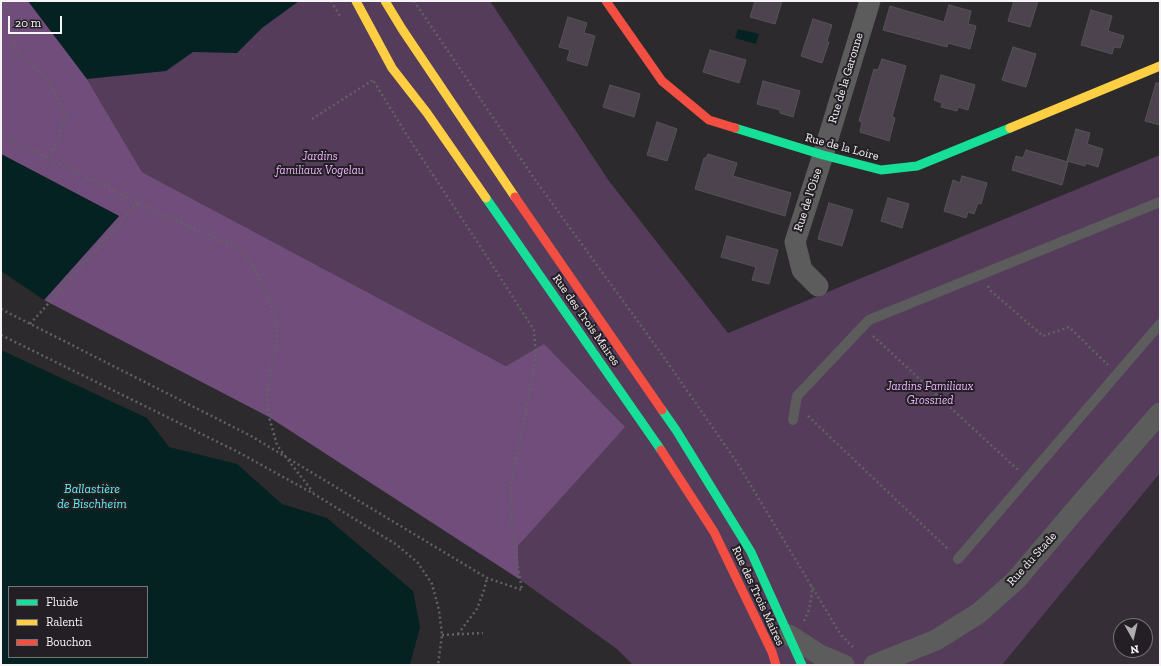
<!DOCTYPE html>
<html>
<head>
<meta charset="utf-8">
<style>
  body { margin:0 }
  #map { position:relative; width:1161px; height:666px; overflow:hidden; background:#2c2a2d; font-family:"Zilla Slab",serif }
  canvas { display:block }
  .frame { position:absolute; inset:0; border:2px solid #f6f4f7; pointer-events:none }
  .legend { position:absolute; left:8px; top:586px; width:140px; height:72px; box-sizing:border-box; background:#231f24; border:1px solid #777478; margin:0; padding:5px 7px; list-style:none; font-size:12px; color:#f6f4f7 }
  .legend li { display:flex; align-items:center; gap:8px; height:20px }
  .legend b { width:20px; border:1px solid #777478 }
  .north { position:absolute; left:1113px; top:618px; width:40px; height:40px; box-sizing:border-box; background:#231f24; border:1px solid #777478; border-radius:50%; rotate:172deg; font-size:11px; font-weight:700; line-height:16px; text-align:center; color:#f6f4f7 }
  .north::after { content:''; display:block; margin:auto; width:14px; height:18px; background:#afadb0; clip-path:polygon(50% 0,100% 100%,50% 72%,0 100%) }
  .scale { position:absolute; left:8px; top:16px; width:54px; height:18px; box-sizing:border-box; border:2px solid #f6f4f7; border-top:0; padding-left:5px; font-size:12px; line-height:14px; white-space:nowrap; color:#f6f4f7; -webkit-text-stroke:3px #231f24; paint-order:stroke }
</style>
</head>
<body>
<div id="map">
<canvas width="1161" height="666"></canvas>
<div class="frame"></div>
<ul class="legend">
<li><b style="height:5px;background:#16e098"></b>Fluide</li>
<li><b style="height:5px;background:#ffcf43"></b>Ralenti</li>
<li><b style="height:5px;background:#f24e42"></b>Bouchon</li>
</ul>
<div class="north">N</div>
<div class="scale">20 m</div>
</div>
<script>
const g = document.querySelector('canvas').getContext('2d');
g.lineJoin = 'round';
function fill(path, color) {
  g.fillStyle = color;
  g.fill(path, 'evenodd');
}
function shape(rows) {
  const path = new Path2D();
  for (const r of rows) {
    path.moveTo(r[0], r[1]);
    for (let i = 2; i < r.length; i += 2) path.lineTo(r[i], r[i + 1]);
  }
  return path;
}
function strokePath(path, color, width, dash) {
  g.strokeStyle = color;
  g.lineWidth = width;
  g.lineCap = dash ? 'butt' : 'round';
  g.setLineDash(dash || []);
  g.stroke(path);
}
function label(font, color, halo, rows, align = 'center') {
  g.font = font + ' "Zilla Slab",serif';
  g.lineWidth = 4;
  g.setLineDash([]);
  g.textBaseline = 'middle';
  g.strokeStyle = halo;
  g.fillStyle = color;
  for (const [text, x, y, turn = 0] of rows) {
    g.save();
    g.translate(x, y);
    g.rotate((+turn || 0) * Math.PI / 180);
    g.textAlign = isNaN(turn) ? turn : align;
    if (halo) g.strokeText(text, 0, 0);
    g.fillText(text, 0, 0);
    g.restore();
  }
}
fill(shape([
  [1160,473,1160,665,1002,665],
  [1121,626,1145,626,1145,650,1121,650]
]), '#362e37');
fill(shape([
  [28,1,490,1,609,181,728,333,1160,155,1160,473,1002,665,632,665,631,663,617,649,519,579,518,546,624,427,544,345,506,366,142,172,87,79]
]), '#543c5a');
fill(shape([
  [1,1,28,1,87,79,142,172,506,366,544,344,625,427,518,546,519,579,269,417,44,300,119,216,1,154]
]), '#714d7b');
fill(shape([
  [28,1,299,1,262,28,237,53,193,52,166,71,87,79],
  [738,29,759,34,756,44,735,38],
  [1,154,119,216,44,300,1,271],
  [1,350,147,418,169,447,237,464,282,504,327,518,413,591,420,627,410,665,1,665],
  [9,587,147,587,147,657,9,657]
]), '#052222');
const building = shape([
  [755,1,782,1,775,24,750,17,755,1],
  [1014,1,1038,1,1030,27,1008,21,1014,1],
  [949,5,971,11,968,24,976,26,970,49,948,43,947,47,883,30,890,6,944,22,949,5],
  [1091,10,1112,16,1108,31,1124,36,1120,48,1114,47,1112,54,1081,45,1091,10],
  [568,17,587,23,584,33,595,36,587,66,567,60,570,50,559,47,568,17],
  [813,19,832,25,827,41,829,42,822,63,801,56,813,19],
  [1013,47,1036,54,1026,87,1002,80,1013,47],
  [710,50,746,60,739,83,703,72,710,50],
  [882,59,906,66,892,117,895,118,889,141,860,132,862,122,859,121,874,69,878,70,882,59],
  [941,75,975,85,968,110,958,107,957,111,941,107,942,103,934,100,941,75],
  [763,81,800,91,793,117,780,113,780,110,757,104,763,81],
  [1156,83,1160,83,1160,125,1145,121,1156,83],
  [610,85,640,94,634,117,603,107,610,85],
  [657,122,677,129,667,161,647,155,657,122],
  [1076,129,1090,133,1087,144,1103,149,1098,167,1086,163,1085,166,1067,161,1076,129],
  [1026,150,1068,162,1062,185,1012,170,1016,156,1023,158,1026,150],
  [708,154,737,163,733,176,791,193,785,216,695,189,704,158,706,158,708,154],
  [962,176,987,183,981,204,978,203,974,214,968,212,966,218,944,211,953,180,960,183,962,176],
  [888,198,909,204,902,228,881,221,888,198],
  [829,203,853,210,842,246,818,239,829,203],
  [727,236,778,250,769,284,752,280,756,267,721,257,727,236]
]);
fill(building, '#4c434f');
strokePath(building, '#545356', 1);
strokePath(shape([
  [6,1,16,53,46,77,66,116,50,158],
  [331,1,340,16],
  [414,1,536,181,663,356,736,461,841,635,853,647],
  [312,119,373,80],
  [1,134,138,203,237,248,253,266,267,294,273,313,277,329,277,344,273,357,267,392,267,405,269,417,277,445,285,456],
  [988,286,991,291,1043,336,1069,327,1108,365],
  [1,309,251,436,487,578,522,590,512,533,511,486,536,358,534,330,478,243,408,137,373,80],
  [30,324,138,203],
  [1,335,238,452,314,494,397,545,418,563,432,584,439,610,442,635,438,665],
  [873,336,1018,470],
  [808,416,949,550],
  [288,460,313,492],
  [804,621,809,610,812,593,811,586],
  [458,634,477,609,484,590,487,578],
  [442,635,483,633]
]), '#626163', 2.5, [2, 3]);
strokePath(shape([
  [793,420,797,396,869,320,1160,202],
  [958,559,1160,324]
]), '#5c5c5d', 10);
strokePath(shape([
  [818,286,802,270,795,242,823,155,870,1],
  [789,635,820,655,844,665],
  [874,665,936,640,979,613,1016,580,1077,508,1160,413]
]), '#5c5c5d', 21);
strokePath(shape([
  [735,128,823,155,881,170,917,166,1010,128],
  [486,198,661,450],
  [662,410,676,430,751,552,802,665]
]), '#16e098', 9);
strokePath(shape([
  [356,1,392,68,427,113,486,198],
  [385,1,402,29,515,197],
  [1010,128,1160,66]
]), '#ffcf43', 9);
strokePath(shape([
  [606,1,662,81,709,120,735,128],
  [515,197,662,410],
  [661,450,714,532,772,652,776,665]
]), '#f24e42', 9);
label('12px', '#f6f4f7', '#231f24', [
  ["Rue de la Garonne",846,78,-73],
  ["Rue de la Loire",842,147,15],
  ["Rue de l'Oise",808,200,-72],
  ["Rue des Trois Maires",586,320,55],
  ["Rue du Stade",1032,559,-48],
  ["Rue des Trois Maires",758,596,65]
]);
label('italic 12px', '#efb2ff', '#231f24', [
  ["Jardins",320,157],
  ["familiaux Vogelau",320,171],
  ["Jardins Familiaux",930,387],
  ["Grossried",930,401]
]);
label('italic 13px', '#5ff0f2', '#231f24', [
  ["Ballastière",92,489],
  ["de Bischheim",92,504]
]);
</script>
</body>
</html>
